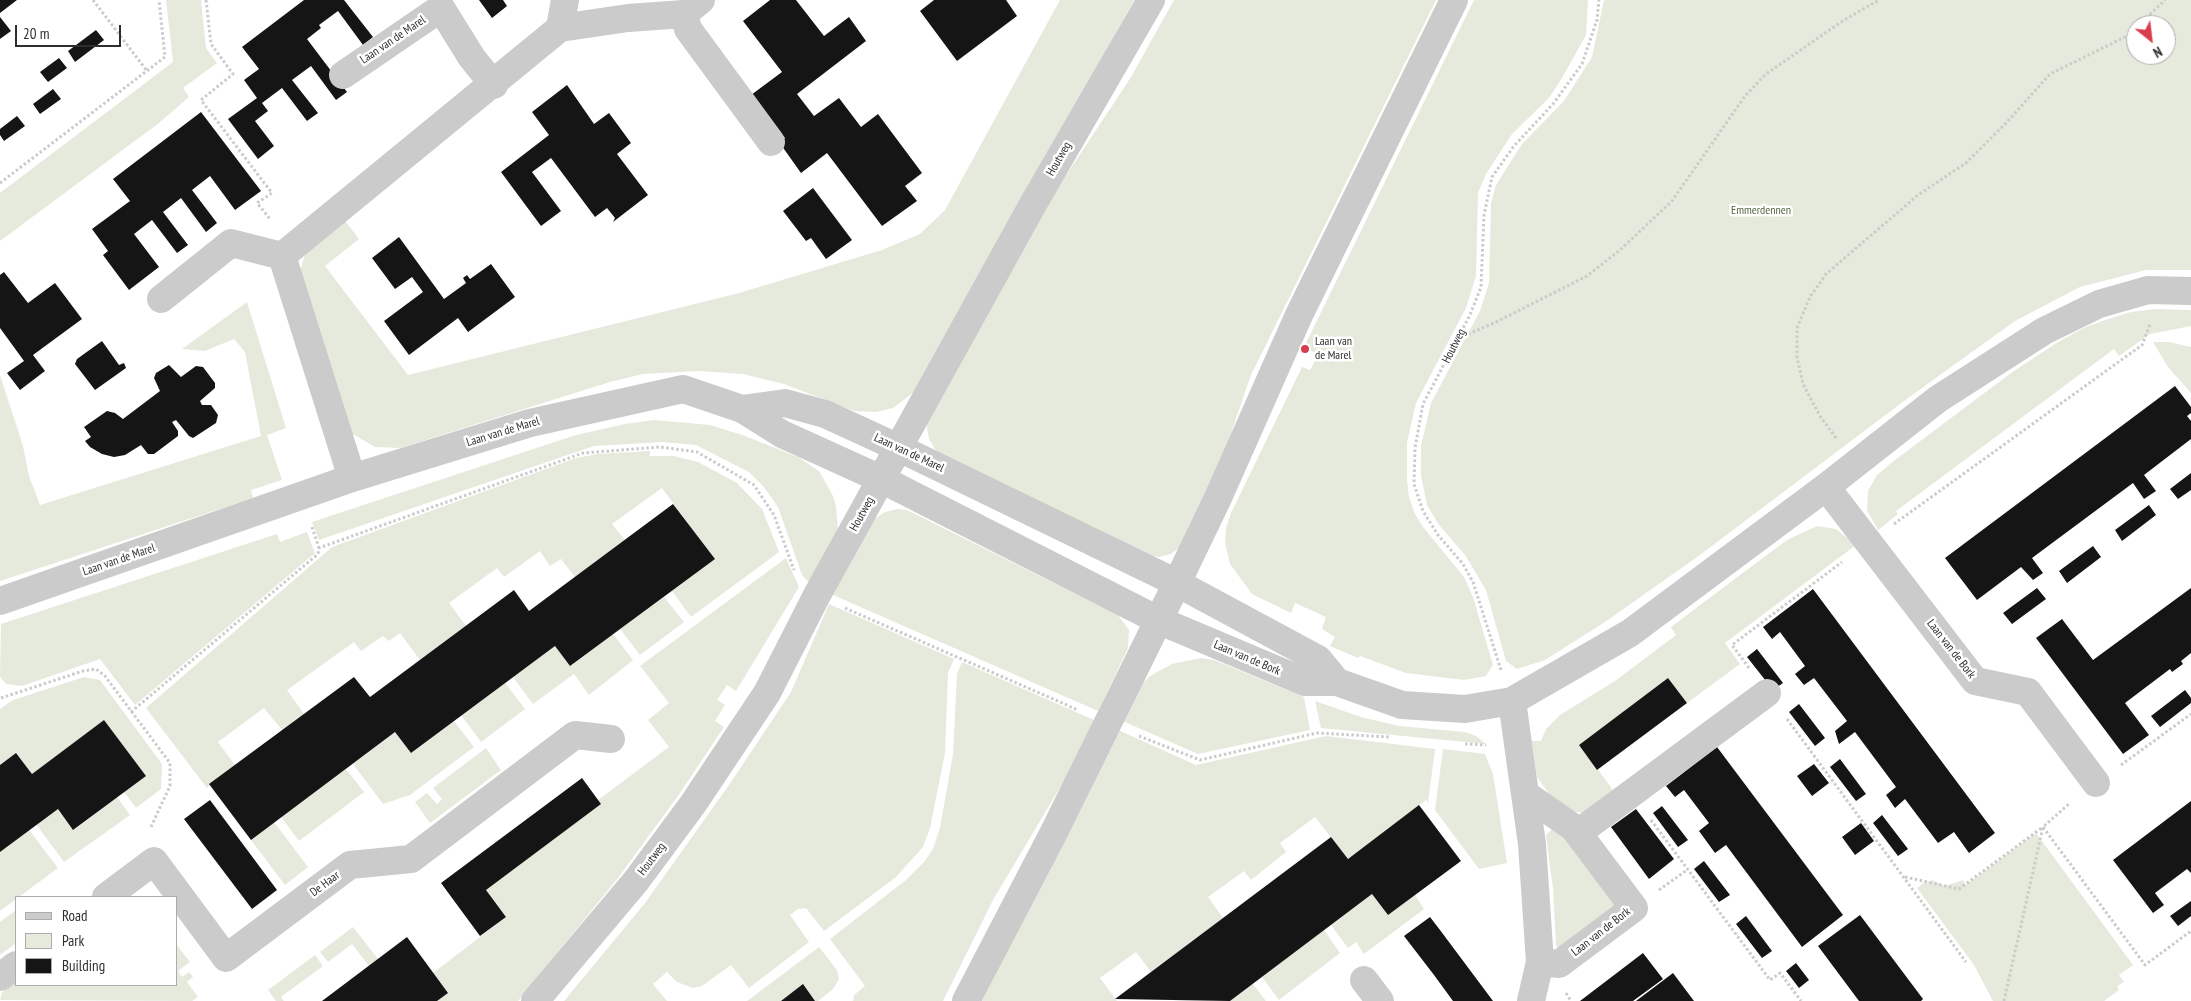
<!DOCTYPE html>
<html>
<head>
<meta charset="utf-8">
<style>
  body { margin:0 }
  #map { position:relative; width:2191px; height:1001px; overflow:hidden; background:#fff; font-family:"PT Sans Narrow",sans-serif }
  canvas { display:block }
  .legend { position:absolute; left:15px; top:896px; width:162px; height:90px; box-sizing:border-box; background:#fff; border:1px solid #ababab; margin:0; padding:6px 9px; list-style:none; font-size:15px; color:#2e2e2e }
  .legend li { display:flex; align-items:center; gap:10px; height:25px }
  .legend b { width:25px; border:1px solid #ababab }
  .north { position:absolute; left:2126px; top:15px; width:50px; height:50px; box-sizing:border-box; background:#fff; border:1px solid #ababab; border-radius:50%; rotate:151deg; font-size:14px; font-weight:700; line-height:20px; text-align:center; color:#2e2e2e }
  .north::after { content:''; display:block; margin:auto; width:18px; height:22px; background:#d93c4f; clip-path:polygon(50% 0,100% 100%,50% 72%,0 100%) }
  .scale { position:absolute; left:15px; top:25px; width:106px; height:22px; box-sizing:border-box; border:2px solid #2e2e2e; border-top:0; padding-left:6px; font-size:15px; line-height:18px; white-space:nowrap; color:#2e2e2e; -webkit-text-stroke:4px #fff; paint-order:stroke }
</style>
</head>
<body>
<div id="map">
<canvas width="2191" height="1001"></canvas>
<ul class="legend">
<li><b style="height:6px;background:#cbcbcb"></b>Road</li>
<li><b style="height:14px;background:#e5eadd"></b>Park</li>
<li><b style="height:14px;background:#151515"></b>Building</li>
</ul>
<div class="north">N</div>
<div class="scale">20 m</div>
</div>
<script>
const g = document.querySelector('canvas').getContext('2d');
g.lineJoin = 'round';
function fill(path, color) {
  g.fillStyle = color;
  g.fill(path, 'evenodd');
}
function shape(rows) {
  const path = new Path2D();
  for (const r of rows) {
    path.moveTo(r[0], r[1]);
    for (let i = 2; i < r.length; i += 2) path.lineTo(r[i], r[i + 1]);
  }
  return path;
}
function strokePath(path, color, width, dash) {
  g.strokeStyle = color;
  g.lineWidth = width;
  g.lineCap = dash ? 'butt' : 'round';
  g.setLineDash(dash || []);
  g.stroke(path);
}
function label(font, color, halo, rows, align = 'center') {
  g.font = font + ' "PT Sans Narrow",sans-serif';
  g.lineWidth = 5;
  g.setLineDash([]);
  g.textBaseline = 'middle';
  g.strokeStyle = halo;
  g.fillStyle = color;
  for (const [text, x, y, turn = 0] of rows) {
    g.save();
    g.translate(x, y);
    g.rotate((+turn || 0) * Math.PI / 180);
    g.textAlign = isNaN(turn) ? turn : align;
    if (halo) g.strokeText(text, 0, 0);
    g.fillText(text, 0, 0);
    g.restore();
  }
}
fill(shape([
  [166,0,201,0,206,48,217,63,183,88,189,97,159,123,0,241,0,193,173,62],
  [1060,0,1134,0,918,389,893,408,876,412,854,411,784,384,743,374,698,371,643,374,610,382,400,448,375,447,351,433,300,272,305,254,343,218,359,239,325,266,408,375,739,293,882,250,920,234,945,210],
  [1174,0,1436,0,1251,375,1218,471,1179,548,1171,554,1159,557,1146,555,941,455,935,449,929,439,927,428,928,419,1061,183,1131,77],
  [1474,0,1588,0,1586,35,1562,78,1549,98,1512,134,1486,174,1478,193,1476,276,1466,308,1416,403,1407,443,1407,480,1409,497,1415,514,1423,527,1464,577,1473,597,1493,665,1486,676,1464,680,1406,673,1360,656,1358,658,1330,646,1335,637,1322,629,1326,617,1295,603,1291,613,1252,594,1230,564,1225,542,1226,528,1231,513,1302,367,1310,370,1318,355,1304,347],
  [1604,0,2191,0,2191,270,2146,270,2080,287,2015,321,1904,401,1700,555,1605,622,1545,660,1517,669,1506,661,1486,590,1465,555,1439,525,1427,505,1421,476,1421,446,1431,403,1480,311,1489,283,1491,203,1496,185,1522,144,1564,101,1592,57],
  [2136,25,2166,25,2166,55,2136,55],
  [247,302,286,428,267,435,282,480,251,490,253,498,0,581,0,375,23,446,29,476,40,505,261,436,245,352,234,339,205,351,182,349],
  [2155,309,2191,310,2191,326,2150,334,2119,356,2114,349,1896,511,1898,514,1878,530,1867,510,1868,491,1877,475,1891,463,2011,373,2058,342,2086,327,2108,319,2131,312],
  [2153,342,2169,342,2191,347,2191,393,2168,367],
  [654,420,710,425,745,436,798,457,819,471,833,496,836,506,838,532,813,587,802,575,778,507,763,486,749,472,696,445,663,442,594,446,319,540,312,522,576,435,625,424],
  [650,451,650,456,674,456,698,462,737,483,762,509,779,552,691,617,672,591,714,559,662,488,612,524,625,540,575,577,561,559,550,566,540,551,504,577,497,568,449,603,466,626,420,660,400,633,389,641,383,636,361,651,354,642,287,690,304,714,282,730,264,708,218,742,235,765,207,788,146,708,332,547,576,458,598,454],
  [898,509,907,510,1118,615,1129,630,1128,648,1098,711,833,595,873,520,885,512],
  [1817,526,1836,529,1856,545,1725,643,1740,664,1687,703,1668,678,1579,745,1611,787,1613,794,1589,812,1582,813,1569,810,1549,794,1537,777,1532,741,1541,741,1546,729,1560,715,1615,681,1676,635,1671,627,1736,578,1787,540],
  [307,532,315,553,135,705,100,659,22,686,6,684,0,677,1,624,277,534,280,542],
  [786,558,799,587,736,691,727,685,717,700,725,705,715,721,724,727,680,793,618,878,518,1001,437,1001,448,993,433,973,506,917,486,890,562,833,598,800,669,747,648,720,669,703,640,666],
  [664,597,684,622,640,655,620,629],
  [829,604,954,659,948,673,945,753,930,828,923,847,896,877,824,931,806,908,798,909,790,915,809,942,749,988,731,965,702,986,693,988,677,982,667,972,653,984,667,1001,564,1001,645,903,729,785,791,692],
  [613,634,633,660,589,695,574,674,533,704,513,677,555,646,570,666],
  [1201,658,1214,660,1304,697,1310,730,1198,754,1120,720,1135,691,1150,676,1172,664],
  [962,662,1094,720,1071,769,993,900,943,1001,853,1001,854,995,865,986,830,939,906,880,924,862,933,849,940,828,953,754,957,674],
  [84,677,100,680,162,764,161,789,136,808,124,792,146,776,104,720,32,774,16,753,0,765,0,709,13,700],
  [505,683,525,709,481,742,461,715],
  [1315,701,1361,717,1399,726,1465,732,1476,736,1486,744,1321,728],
  [454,721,474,747,410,795,383,804,353,764,395,732,411,753],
  [1116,729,1196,765,1326,736,1435,749,1428,803,1426,800,1348,859,1315,817,1280,843,1286,852,1251,880,1244,871,1208,897,1223,918,1151,972,1136,952,1100,978,1117,1001,982,1001],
  [486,748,501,770,430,823,415,802,427,793,437,804,442,799,433,788],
  [1443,749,1485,754,1493,774,1507,863,1479,869,1435,810],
  [346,769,364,792,299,841,281,817],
  [117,797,130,815,64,862,36,824,58,809,74,830],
  [274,822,308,867,285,885,251,840],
  [1552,829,1560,831,1613,900,1616,908,1558,950,1556,945,1553,889,1546,835],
  [29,830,58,868,0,911,0,852],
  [2036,833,2133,965,2119,975,2124,982,2117,986,2119,990,2104,1001,1993,1001,1974,965,1917,888,1926,881,1927,883,1932,880,1945,886,1963,880,1966,885],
  [1372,894,1388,915,1415,895,1424,909,1364,954,1356,942,1348,948,1331,925],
  [16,910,16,943,0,955,0,922],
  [353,927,378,959,369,966,352,944,328,962,320,952],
  [1324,930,1340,953,1279,1000,1262,977],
  [176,944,190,962,178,971,182,977,189,972,193,977,187,982,198,997,192,1001,0,1000,2,992,16,982,16,985,176,985],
  [819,947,837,970,839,979,833,989,818,1001,815,1001,803,985,781,1001,747,1001],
  [315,955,323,966,281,997,284,1001,276,1001,268,990],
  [1253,984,1266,1001,1230,1001]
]), '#e5eadd');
fill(shape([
  [0,0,17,0,0,13],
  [304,0,344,0,373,37,363,45,338,11,319,25,321,28,307,39,347,92,336,100,311,66,292,80,318,113,307,121,282,88,262,103,268,111,255,121,274,146,258,159,228,119,257,98,244,80,259,69,242,47],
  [479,0,503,0,507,6,492,18],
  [770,0,796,0,824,36,849,17,866,41,797,94,814,116,839,98,861,127,878,114,922,173,905,186,917,201,882,226,827,153,801,173,779,142,785,138,751,95,782,72,743,21],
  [934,0,1006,0,1017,16,957,61,920,11],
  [0,17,11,31,0,39],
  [96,30,104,40,75,62,68,51],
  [59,58,67,68,48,82,40,72],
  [567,85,594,124,609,113,631,143,617,154,648,195,613,222,615,218,607,208,595,217,551,158,532,172,561,211,541,226,501,172,549,135,532,112],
  [53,89,61,99,40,114,33,104],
  [201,112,261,191,235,210,210,176,192,190,217,223,206,232,181,198,163,212,188,245,177,253,152,220,134,234,159,267,129,290,103,255,108,251,92,229,130,201,113,179],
  [17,116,25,126,4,141,0,135,0,129],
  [813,188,852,240,826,259,811,238,806,241,783,211],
  [399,237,444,299,466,283,463,278,467,275,470,279,491,264,515,297,468,332,458,318,409,355,384,321,423,292,412,277,395,289,372,258],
  [4,272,28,303,55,283,82,319,33,355,45,371,20,390,7,373,24,361,0,328,0,275],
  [102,341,119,365,124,363,126,368,95,390,75,364,77,359],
  [169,365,181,377,196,366,203,367,215,383,215,388,200,401,202,405,211,405,218,415,216,423,193,438,189,436,176,420,172,422,178,431,178,436,154,454,148,454,141,445,125,455,114,457,102,454,90,447,85,441,91,437,84,427,107,411,115,413,123,419,160,391,154,378,156,373],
  [2175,386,2191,407,2191,413,2187,416,2191,421,2191,439,2144,475,2156,491,2144,499,2133,483,2032,558,2043,573,2033,580,2021,567,1977,600,1945,558],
  [2191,473,2191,490,2178,499,2170,489],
  [673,504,715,559,570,666,555,646,411,753,395,732,251,840,209,784,354,677,370,697,514,590,529,611],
  [2149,505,2156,515,2122,541,2115,530],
  [2093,546,2101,557,2067,583,2059,571],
  [2037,588,2046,599,2012,624,2003,613],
  [2191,588,2191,653,2181,661,2183,664,2172,672,2170,669,2125,703,2149,735,2123,754,2036,638,2062,619,2093,660],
  [1813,589,1995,833,1969,853,1954,832,1938,843,1905,799,1895,808,1886,795,1896,787,1855,732,1839,744,1835,731,1847,721,1814,678,1804,685,1795,674,1805,666,1780,632,1772,639,1763,627],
  [1757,649,1783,683,1773,690,1747,657],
  [1668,678,1687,703,1597,770,1579,745],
  [2185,690,2191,698,2191,703,2160,727,2151,716],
  [1799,704,1825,738,1815,746,1789,712],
  [104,720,146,776,73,830,58,809,0,852,0,765,16,753,32,774],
  [1717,747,1843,915,1802,947,1726,845,1715,853,1699,831,1709,823,1684,790,1675,797,1666,786],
  [1840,759,1866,794,1856,801,1830,767],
  [1814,764,1829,783,1812,796,1797,776],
  [582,778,601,804,486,890,506,917,480,936,441,883],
  [210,800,277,890,252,909,184,819],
  [2191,801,2191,873,2187,869,2155,893,2164,905,2153,913,2113,860],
  [1419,805,1461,861,1388,915,1372,894,1230,1001,1115,999,1331,837,1348,859],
  [1662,806,1688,840,1678,847,1653,813],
  [1636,809,1674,859,1649,879,1611,827],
  [1882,815,1908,849,1898,856,1873,823],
  [1861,823,1874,841,1855,855,1842,837],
  [1704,861,1730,895,1719,902,1694,869],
  [2191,901,2191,916,2178,926,2170,916],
  [1860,915,1923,999,1921,1001,1859,1001,1818,946],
  [1746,916,1772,951,1762,958,1736,924],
  [1430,917,1440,930,1493,1001,1453,1001,1434,975,1404,936],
  [407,937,448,993,437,1001,322,1001],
  [1643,953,1663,979,1633,1001,1580,1001],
  [1796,963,1809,980,1799,988,1786,971],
  [1673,973,1694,1001,1636,1001],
  [803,984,815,1001,781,1001]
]), '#151515');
strokePath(shape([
  [93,0,147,71],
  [206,0,211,44,233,74,201,100,272,193,257,203,270,219],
  [2139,25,2165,0],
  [0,183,165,57,159,0],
  [1459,338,1498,321,1587,276,1620,250,1672,201,1745,96,1766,74,1844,20,1879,0],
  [1836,438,1820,416,1803,384,1797,357,1797,328,1810,297,1826,274,1918,195,1966,163,2006,123,2050,74,2127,36,2136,28],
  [1894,524,2142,345,2150,324],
  [312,527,319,548],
  [845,608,1078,710],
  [1749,668,1732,645,1842,562],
  [1501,670,1473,582,1463,564,1438,535,1423,511,1414,484,1415,448,1423,404,1470,315,1481,287,1484,215,1492,177,1514,146,1553,104,1582,64,1597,20,1599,0],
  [1,698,83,671,96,669,105,676,170,763,170,786,150,829],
  [131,712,318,554,319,548,583,453,660,447,697,452,754,485,774,515,794,570],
  [1787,719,1966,962],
  [1139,736,1200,760,1317,733,1389,737],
  [1465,744,1486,745],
  [2121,765,2191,714],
  [1651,820,1770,980,1780,973,1801,1001],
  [1905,877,1959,889,2043,827,2145,965,2191,931],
  [1659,890,1687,870],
  [1566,993,1571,1001],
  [2004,1001,2043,827,2070,803]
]), '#cbcbcb', 3, [2.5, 2.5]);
strokePath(shape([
  [684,14,688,29,771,142],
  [560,28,565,0],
  [343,75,441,8,472,58,494,85],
  [282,256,352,478],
  [161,299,231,243,282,256,560,28,628,18,684,14,701,0],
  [1826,487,1975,681,2028,692,2096,783],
  [0,601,352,478,530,423,683,389,742,409],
  [1337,682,1318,659,1177,583,899,448,825,414,785,403,742,409,782,434,881,479,1158,620,1305,682,1337,682,1402,705,1465,709,1512,701,1630,633,1826,487,1938,399,2044,331,2099,304,2148,290,2191,291],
  [1512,701,1532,844,1540,962,1531,1001],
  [1525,794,1574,828,1634,908,1559,964,1540,962],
  [1578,833,1767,693],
  [106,897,154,861,226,958,350,865,411,859,575,735,611,739],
  [0,977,16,965],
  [1364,980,1380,1001],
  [535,1001,636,881,693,804,767,693,817,595,1032,206,1151,0],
  [966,1001,1053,834,1177,583,1217,500,1299,315,1454,0]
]), '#cbcbcb', 28);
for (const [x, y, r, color] of [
  [1305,349,5,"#d93c4f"]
]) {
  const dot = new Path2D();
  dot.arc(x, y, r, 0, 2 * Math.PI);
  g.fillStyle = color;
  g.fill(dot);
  strokePath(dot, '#fff', 2);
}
label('12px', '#2e2e2e', '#fff', [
  ["Laan van de Marel",393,40,-34],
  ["Houtweg",1059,159,-60],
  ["Houtweg",1454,346,-63],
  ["Laan van de Marel",503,432,-17],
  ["Laan van de Marel",909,453,25],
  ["Houtweg",862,514,-61],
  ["Laan van de Marel",119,560,-19],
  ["Laan van de Bork",1951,649,52],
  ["Laan van de Bork",1247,658,23],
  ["Houtweg",652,859,-53],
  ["De Haar",325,884,-37],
  ["Laan van de Bork",1601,932,-38]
]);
label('12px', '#53663f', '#fff', [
  ["Emmerdennen",1761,211]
]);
label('12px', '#2e2e2e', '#fff', [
  ["Laan van",1315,342],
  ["de Marel",1315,356]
], 'left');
</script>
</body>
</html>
